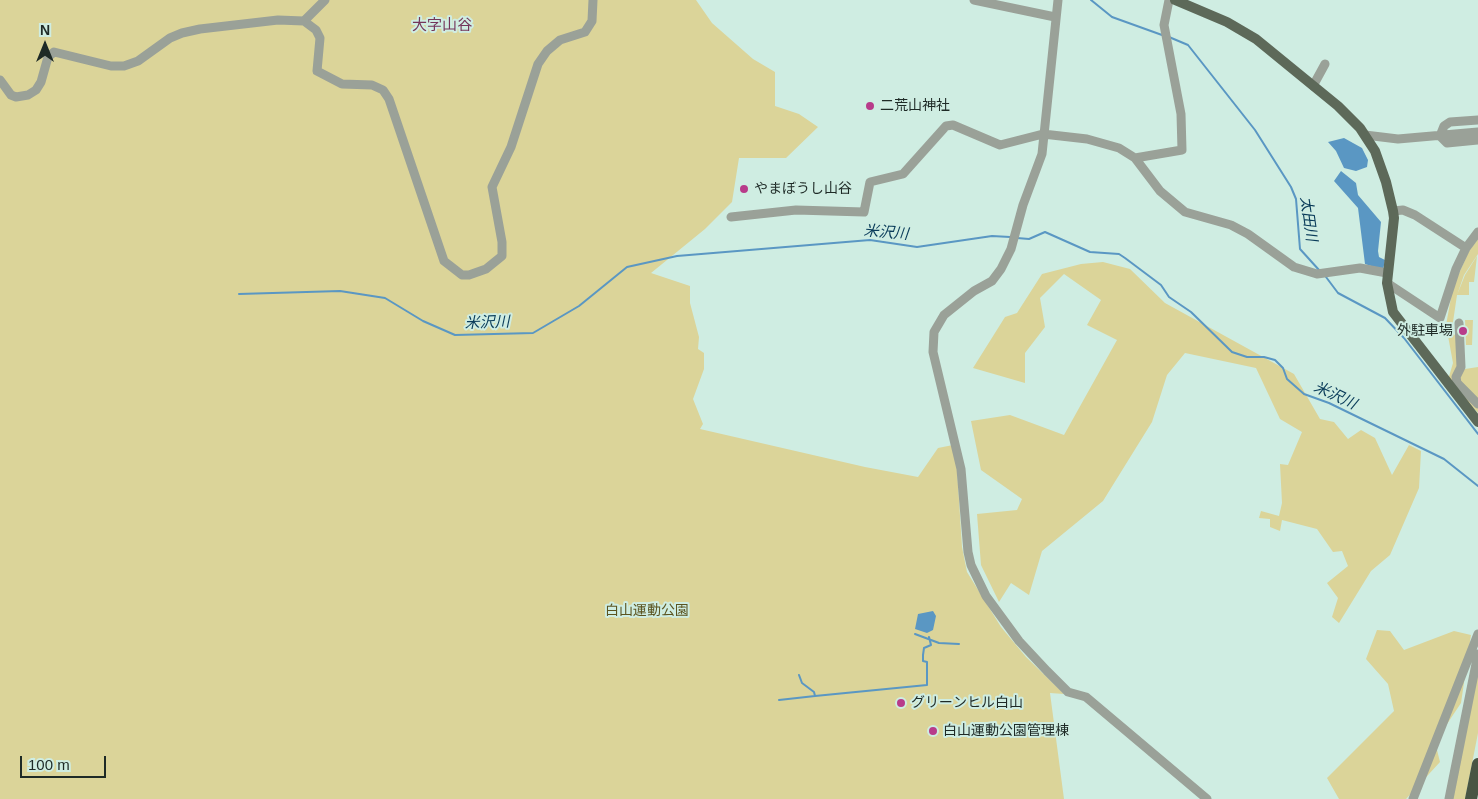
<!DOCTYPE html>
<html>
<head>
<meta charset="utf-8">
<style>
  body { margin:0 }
  #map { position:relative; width:1478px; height:799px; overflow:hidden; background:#cfede2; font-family:Helvetica,sans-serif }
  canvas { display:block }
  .north { position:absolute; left:20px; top:20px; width:50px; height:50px; -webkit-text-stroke:4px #cfede2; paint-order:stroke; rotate:0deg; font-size:14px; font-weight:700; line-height:20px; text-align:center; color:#1e2a26 }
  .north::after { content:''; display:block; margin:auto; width:18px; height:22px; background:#1e2a26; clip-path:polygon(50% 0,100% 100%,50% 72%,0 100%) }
  .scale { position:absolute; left:20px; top:756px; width:86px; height:22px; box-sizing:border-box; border:2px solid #1e2a26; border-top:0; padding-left:6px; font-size:15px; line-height:18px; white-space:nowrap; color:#1e2a26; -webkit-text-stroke:4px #cfede2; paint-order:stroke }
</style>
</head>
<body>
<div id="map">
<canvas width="1478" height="799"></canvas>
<div class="north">N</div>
<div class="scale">100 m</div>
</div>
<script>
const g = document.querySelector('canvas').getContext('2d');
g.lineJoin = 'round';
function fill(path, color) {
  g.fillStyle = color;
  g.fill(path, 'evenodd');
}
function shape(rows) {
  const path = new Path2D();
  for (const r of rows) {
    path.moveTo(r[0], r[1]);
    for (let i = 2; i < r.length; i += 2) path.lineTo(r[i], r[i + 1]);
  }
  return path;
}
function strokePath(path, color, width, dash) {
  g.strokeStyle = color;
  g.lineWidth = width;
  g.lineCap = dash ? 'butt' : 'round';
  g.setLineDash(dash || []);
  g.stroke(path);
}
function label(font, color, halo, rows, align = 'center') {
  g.font = font + ' Helvetica,"Noto Sans JP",sans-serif';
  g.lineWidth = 4;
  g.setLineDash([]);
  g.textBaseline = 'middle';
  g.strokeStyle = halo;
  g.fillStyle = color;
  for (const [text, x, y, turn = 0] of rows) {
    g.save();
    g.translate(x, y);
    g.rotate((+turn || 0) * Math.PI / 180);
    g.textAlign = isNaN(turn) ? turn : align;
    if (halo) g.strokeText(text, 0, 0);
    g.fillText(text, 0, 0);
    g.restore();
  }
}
fill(shape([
  [0,0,696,0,712,23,753,59,775,72,775,106,799,114,818,127,786,158,739,158,732,202,705,229,651,273,690,286,690,303,699,337,698,349,704,353,704,369,693,399,703,424,700,429,865,467,918,477,938,448,953,445,957,469,962,547,967,572,1001,627,1026,657,1064,694,1050,693,1064,799,0,799],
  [1478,239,1478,254,1464,275,1457,295,1453,322,1453,333,1457,338,1457,367,1452,377,1478,408,1478,413,1448,380,1453,363,1446,325,1453,287,1469,251],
  [1477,256,1474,282,1469,282,1469,295,1457,295,1465,275],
  [1103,262,1130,269,1165,303,1294,374,1320,419,1334,422,1348,439,1361,430,1375,438,1392,475,1409,445,1421,451,1419,488,1390,555,1371,571,1339,623,1332,617,1338,598,1327,583,1348,566,1342,551,1333,552,1317,529,1282,520,1280,531,1270,527,1270,519,1259,518,1261,511,1279,516,1282,503,1280,464,1288,465,1302,432,1280,419,1256,368,1185,353,1167,375,1152,422,1103,501,1042,551,1029,595,1011,583,999,602,981,565,977,514,1017,510,1022,499,981,470,971,421,1010,415,1064,435,1117,340,1087,325,1101,300,1064,274,1040,298,1045,327,1025,353,1025,383,973,368,1005,317,1017,313,1042,274,1081,264],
  [1465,320,1473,320,1472,345,1466,345],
  [1478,367,1478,400,1461,384,1459,376,1465,369],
  [1377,630,1390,631,1404,650,1454,631,1471,635,1461,703,1435,742,1440,762,1406,799,1339,799,1327,778,1394,711,1388,684,1366,659],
  [1478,658,1478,733,1467,789,1465,799,1450,799]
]), '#dbd499');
fill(shape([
  [1344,138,1362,148,1368,160,1367,167,1356,171,1344,168,1336,151,1328,142],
  [1341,171,1356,183,1358,195,1381,222,1378,251,1379,257,1385,260,1383,270,1365,264,1358,208,1334,181],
  [933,611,936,616,933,630,927,633,915,629,918,614]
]), '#5a97c3');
strokePath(shape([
  [1091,0,1112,17,1162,35],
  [1169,37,1188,45,1255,130,1291,187,1296,199,1300,249,1319,270],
  [1017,238,1029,239,1045,232,1090,252,1119,254,1125,258,1161,285,1169,297,1191,312,1232,352,1247,357,1264,357,1275,360,1283,368,1287,379,1304,394,1329,403,1444,459,1478,486],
  [1326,277,1338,293,1385,318,1404,338,1478,434],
  [239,294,340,291,385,298,423,321,455,335,533,333,579,306,627,267,677,256,870,240,917,247,992,236,1010,237],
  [915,634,939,643,959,644],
  [799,675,802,683,814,692,815,696,927,685,927,662,923,661,923,655,924,648,931,645,929,637],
  [779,700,815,696]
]), '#5a97c3', 2);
strokePath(shape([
  [974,0,1055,17],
  [1058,0,1042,154,1023,205,1011,249,1001,269,992,281,974,291,944,315,934,332,933,352,961,469,968,552,971,565,986,596,1019,641,1047,671,1068,692,1086,697,1207,799],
  [304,21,325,0],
  [0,80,11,95,16,97,28,95,36,90,41,82,48,57,54,52,111,66,124,66,138,61,170,38,182,33,200,29,278,20,304,21,316,30,320,38,317,71,342,84,372,85,383,90,389,99,444,261,462,275,469,275,486,269,502,256,502,242,492,187,511,147,538,64,547,51,560,40,585,32,592,21,593,0],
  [1313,86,1325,64],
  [1365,135,1398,139,1478,132],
  [1440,136,1444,126,1450,122,1478,120],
  [1440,136,1447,143,1478,140],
  [1135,158,1182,150,1181,114,1164,25,1169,0],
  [1393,211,1403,210,1415,215,1466,248],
  [731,217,796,210,864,212,870,182,903,174,946,126,953,125,1000,145,1043,134,1087,139,1119,148,1135,158,1160,191,1185,212,1231,225,1248,234,1294,267,1317,274,1360,268,1387,273],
  [1387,283,1440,318,1456,269,1466,248,1478,232],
  [1459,323,1461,367,1456,377,1457,383,1478,404],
  [1413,799,1478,634],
  [1449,799,1478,654]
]), '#9aa198', 9);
strokePath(shape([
  [1175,0,1227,22,1256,39,1338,106,1360,128,1375,151,1386,182,1393,211,1394,218,1387,283,1393,312,1478,422]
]), '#5d6959', 10);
strokePath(shape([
  [1471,799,1478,764]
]), '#485543', 12);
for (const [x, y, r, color] of [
  [870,106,5,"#b83b8a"],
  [744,189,5,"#b83b8a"],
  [1463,331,5,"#b83b8a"],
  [901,703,5,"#b83b8a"],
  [933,731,5,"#b83b8a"]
]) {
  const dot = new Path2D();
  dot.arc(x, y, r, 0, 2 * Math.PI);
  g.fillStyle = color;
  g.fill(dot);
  strokePath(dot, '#cfede2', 2);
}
label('14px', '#1e2a26', '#cfede2', [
  ["二荒山神社",880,106],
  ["やまぼうし山谷",754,189],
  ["外駐車場",1453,331,"right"],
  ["グリーンヒル白山",911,703],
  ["白山運動公園管理棟",943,731]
], 'left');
label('14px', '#5b5420', '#cfede2', [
  ["白山運動公園",647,611]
]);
label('15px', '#74355a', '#cfede2', [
  ["大字山谷",442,26]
]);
label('italic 15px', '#093b59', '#cfede2', [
  ["太田川",1308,219,82],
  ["米沢川",886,233,5],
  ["米沢川",487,323,-2],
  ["米沢川",1335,396,25]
]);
</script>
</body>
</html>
